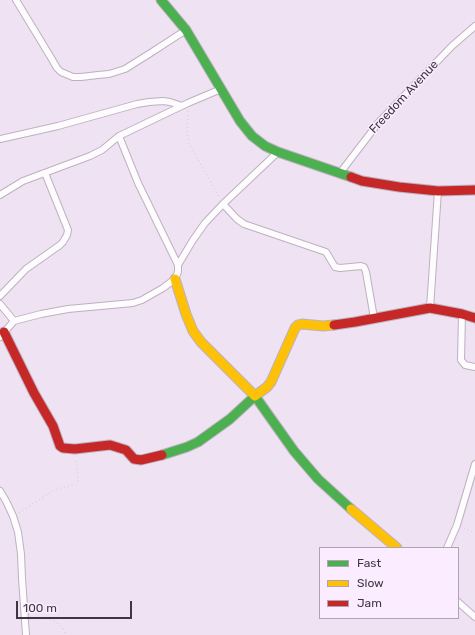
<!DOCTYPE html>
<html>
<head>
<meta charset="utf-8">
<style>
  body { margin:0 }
  #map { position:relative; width:475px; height:635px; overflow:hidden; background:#efe2f3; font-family:Rubik,sans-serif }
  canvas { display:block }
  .legend { position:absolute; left:319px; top:547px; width:140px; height:72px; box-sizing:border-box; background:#fbedff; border:1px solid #b0a4b3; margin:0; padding:5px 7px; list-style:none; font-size:12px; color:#3f3641 }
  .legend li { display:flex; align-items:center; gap:8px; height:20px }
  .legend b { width:20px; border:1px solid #b0a4b3 }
  .scale { position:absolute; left:16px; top:601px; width:116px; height:18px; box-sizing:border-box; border:2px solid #3f3641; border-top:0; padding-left:5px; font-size:12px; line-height:14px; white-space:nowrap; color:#3f3641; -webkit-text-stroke:3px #fbedff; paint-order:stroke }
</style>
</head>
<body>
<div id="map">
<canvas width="475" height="635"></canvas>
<ul class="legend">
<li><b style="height:5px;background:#4caf50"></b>Fast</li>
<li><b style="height:5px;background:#ffc107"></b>Slow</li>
<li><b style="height:5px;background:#c62828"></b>Jam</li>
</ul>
<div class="scale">100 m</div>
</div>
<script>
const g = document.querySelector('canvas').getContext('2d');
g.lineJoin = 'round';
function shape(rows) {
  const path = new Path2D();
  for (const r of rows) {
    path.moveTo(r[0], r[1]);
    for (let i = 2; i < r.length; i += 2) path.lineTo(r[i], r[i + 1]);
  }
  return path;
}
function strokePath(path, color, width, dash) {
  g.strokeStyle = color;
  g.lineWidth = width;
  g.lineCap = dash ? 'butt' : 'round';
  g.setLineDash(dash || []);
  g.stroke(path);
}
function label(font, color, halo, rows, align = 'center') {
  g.font = font + ' Rubik,sans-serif';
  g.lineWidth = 3;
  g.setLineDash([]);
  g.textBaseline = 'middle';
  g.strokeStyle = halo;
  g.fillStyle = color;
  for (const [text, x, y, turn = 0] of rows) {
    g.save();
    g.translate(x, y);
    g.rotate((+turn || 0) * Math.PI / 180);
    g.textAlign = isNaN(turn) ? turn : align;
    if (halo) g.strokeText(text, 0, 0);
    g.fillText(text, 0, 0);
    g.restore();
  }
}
const street = shape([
  [16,0,50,56,57,68,61,72,73,77,81,77,98,75,109,74,125,69,149,54,186,30],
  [119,136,138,183,178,265],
  [0,139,58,126,137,104,149,102,163,101,170,102,182,106],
  [340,173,379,122,452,46,475,26],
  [0,195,23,181,90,156,102,150,119,136,188,103,221,89],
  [223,204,237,219,244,224,326,252,335,267,340,268,361,266,364,267,366,272,374,318],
  [0,296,26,269,60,245,63,242,67,235,68,230,45,173],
  [0,304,14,321],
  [430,308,438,191],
  [462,314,461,360,465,365,475,367],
  [0,337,14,321,41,314,68,309,133,303,142,300,163,288,175,279,178,272,178,265,193,240,205,223,223,204,278,152],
  [0,491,6,501,13,516,18,532,21,554,22,578,26,635],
  [447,548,457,525,475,464],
  [458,602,475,617]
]);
const fast = shape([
  [161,0,186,30,240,121,252,136,265,146,278,152,351,177],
  [162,455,187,447,198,442,230,419,255,396,294,451,318,479,351,509]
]);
const slow = shape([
  [175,279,186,314,193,331,201,342,255,396,267,387,271,382,295,328,298,325,302,324,323,326,334,325],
  [351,509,397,548]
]);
const jam = shape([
  [351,177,362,181,399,187,438,191,475,190],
  [334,325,355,322,430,308,462,314,475,318],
  [4,332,34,393,53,426,60,446,63,448,75,449,110,445,126,450,134,459,141,460,162,455]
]);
strokePath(street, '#bcb2bf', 8);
strokePath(fast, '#bcb2bf', 11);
strokePath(slow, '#bcb2bf', 11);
strokePath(jam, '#bcb2bf', 11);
strokePath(shape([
  [188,111,187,133,189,143,219,197],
  [19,513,51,492,61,488,77,484,78,480,76,458],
  [464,528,475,533],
  [30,617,47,619,56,622,62,627,66,635]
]), '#d8d4d9', 1.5, [1, 3]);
strokePath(street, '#fdfbfd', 6);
strokePath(fast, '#4caf50', 9);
strokePath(slow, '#ffc107', 9);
strokePath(jam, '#c62828', 9);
label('12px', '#3f3641', '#fbedff', [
  ["Freedom Avenue",404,97,-47]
]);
</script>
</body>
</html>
